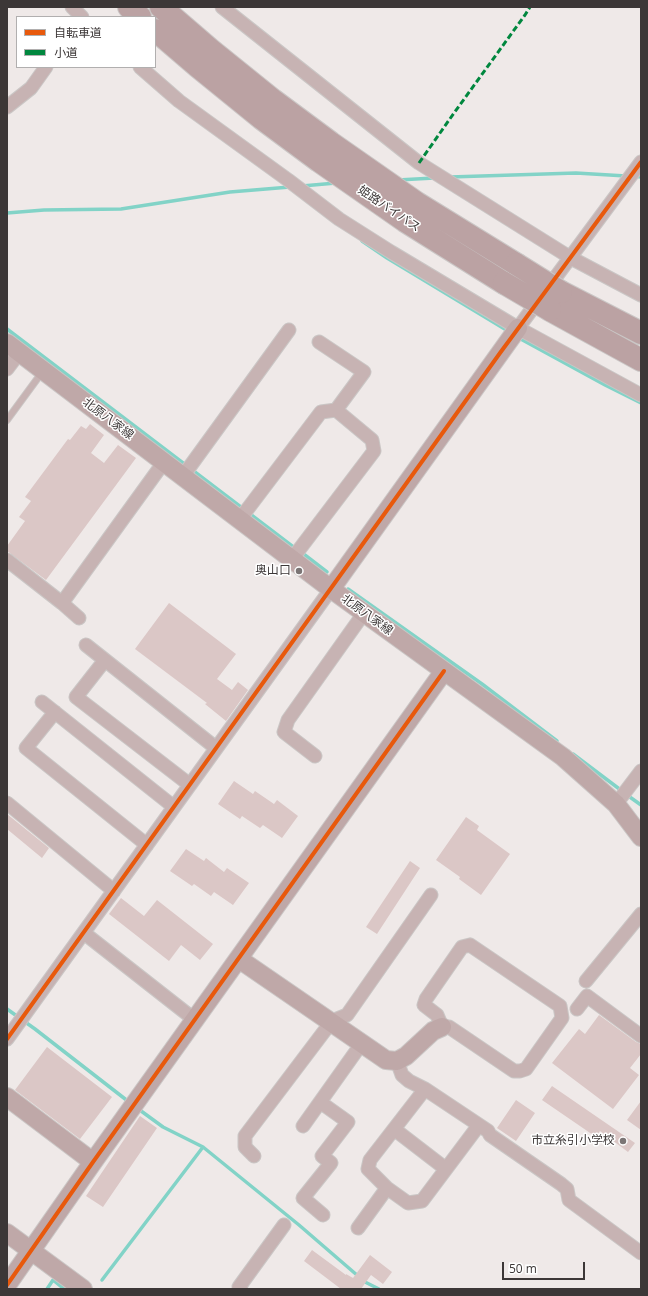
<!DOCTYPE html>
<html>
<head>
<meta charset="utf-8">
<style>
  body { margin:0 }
  #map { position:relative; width:648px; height:1296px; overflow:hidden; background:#efe9e8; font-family:"Open Sans","Noto Sans JP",sans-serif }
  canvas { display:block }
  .frame { position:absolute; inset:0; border:8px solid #3c3737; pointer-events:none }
  .legend { position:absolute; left:16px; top:16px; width:140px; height:52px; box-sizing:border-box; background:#fff; border:1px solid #b1afaf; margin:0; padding:5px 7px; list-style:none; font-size:12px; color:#3c3737 }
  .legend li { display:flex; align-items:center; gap:8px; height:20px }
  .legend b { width:20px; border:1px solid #b1afaf }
  .scale { position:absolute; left:502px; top:1262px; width:83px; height:18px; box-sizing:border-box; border:2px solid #3c3737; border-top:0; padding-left:5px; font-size:12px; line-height:14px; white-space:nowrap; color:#3c3737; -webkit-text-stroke:3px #fff; paint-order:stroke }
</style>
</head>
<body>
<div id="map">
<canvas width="648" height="1296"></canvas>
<div class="frame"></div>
<ul class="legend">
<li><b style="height:5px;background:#e8590c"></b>自転車道</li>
<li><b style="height:5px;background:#00873e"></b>小道</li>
</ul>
<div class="scale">50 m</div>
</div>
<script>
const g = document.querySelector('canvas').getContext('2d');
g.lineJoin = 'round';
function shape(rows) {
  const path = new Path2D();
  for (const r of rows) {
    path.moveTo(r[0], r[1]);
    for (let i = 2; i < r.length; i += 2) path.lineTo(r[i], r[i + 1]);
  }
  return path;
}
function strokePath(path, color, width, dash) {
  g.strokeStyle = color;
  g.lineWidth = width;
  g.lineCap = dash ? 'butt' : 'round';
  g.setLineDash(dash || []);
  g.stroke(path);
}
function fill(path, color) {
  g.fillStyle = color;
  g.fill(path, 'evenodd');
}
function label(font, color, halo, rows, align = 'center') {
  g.font = font + ' "Open Sans","Noto Sans JP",sans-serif';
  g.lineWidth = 3;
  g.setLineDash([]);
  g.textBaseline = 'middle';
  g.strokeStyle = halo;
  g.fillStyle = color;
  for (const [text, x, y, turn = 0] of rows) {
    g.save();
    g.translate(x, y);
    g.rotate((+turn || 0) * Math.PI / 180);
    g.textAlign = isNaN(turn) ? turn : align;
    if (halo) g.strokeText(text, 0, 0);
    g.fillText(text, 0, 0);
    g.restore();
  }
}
strokePath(shape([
  [634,176,641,177],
  [450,177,576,173,626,176],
  [398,180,434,178],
  [302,186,336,183],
  [7,213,44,210,121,209,230,192,290,187],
  [362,241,387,258,508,331],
  [7,329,296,549],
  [517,337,605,385,641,403],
  [301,552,327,572],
  [348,589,482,684,557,741],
  [573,754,622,791],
  [627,795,641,805],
  [7,1009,35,1029,129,1102],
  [137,1108,163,1127,203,1147,299,1225,365,1282,379,1289],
  [102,1280,203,1147],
  [47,1289,53,1280,64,1289]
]), '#82d3c7', 3.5);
fill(shape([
  [90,424,104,435,91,453,104,463,118,445,136,458,46,580,7,551,7,546,25,521,19,517,31,501,25,497,68,439,70,440,81,426,86,429],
  [169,603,236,654,217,679,232,690,238,682,248,690,226,721,205,704,207,703,135,649],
  [234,781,253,794,255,791,274,804,277,800,298,816,282,838,263,825,260,828,242,816,240,819,218,804],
  [7,814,49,848,42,858,7,829],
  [466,817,479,826,477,830,510,854,481,895,459,879,460,877,436,860],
  [186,849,204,861,206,858,224,872,227,868,249,883,233,905,214,892,211,896,194,884,192,886,170,871],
  [410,861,420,868,377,934,366,927],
  [121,898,144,916,157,900,213,944,200,960,181,945,169,961,109,914],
  [599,1015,636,1042,641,1044,641,1054,630,1068,639,1075,613,1109,552,1063,579,1029,585,1034],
  [47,1047,112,1097,80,1139,15,1090],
  [552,1086,635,1143,628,1152,600,1131,596,1137,542,1100],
  [516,1100,535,1113,516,1141,497,1128],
  [641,1101,641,1130,627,1120],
  [140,1116,157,1128,103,1207,86,1196],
  [312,1250,346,1275,346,1274,353,1278,370,1255,392,1272,383,1284,371,1275,361,1289,341,1289,304,1261]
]), '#dbc7c6');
const lane = shape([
  [7,420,43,371]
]);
const street = shape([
  [72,7,82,17],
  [222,7,419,163,571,258,641,295],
  [140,67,179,101,288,180,339,219,391,252,518,328,641,395],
  [7,107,31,88,46,67],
  [518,328,641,162],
  [7,369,19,353],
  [183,476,289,330],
  [240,519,321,412,336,410,364,372,319,342],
  [292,559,374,451,372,440,336,410],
  [7,560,62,603,79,618],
  [62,603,164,462],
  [86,645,216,748],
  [105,660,76,697,190,785],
  [42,702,174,807],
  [55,712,26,748,147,845],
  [315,756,284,732,288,720,364,613],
  [7,803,114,891],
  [616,804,641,771],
  [84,933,195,1020],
  [470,945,560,1006,562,1018,526,1069,520,1071,514,1071,449,1027,442,1027,437,1015,424,1005,426,999,462,947,470,945],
  [586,981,641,914],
  [577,1009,587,996,641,1036],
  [7,1039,331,589],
  [397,1061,402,1075,409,1081,425,1089,488,1131,490,1135,561,1184,567,1189,569,1200,641,1253],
  [425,1089,370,1160,368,1169,387,1188,408,1203,422,1201,479,1125],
  [320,1102,348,1122,322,1156,331,1163,303,1198,323,1215],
  [303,1126,362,1043],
  [394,1129,446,1169],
  [254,1156,245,1147,245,1136,332,1021,347,1015,431,895],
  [358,1228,387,1188],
  [241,1289,239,1287,284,1225]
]);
const secondary = shape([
  [7,343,331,589,563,757,616,804,641,837],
  [331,589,518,328],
  [239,959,386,1060,397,1061,406,1056,433,1031,442,1027],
  [7,1097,93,1162],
  [7,1233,83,1289],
  [7,1285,93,1162,444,671]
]);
const highway = shape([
  [129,7,140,17],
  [161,7,211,50,273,100,331,143,417,203,516,264],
  [155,30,197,66,261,118,319,161,405,221,504,283],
  [561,292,641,333],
  [550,310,641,360]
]);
strokePath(lane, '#cac6c5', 8);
strokePath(street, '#cac6c5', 15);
strokePath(secondary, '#cac6c5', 20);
strokePath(highway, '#cac6c5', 24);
strokePath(lane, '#c7b3b3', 6);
strokePath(street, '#c7b3b3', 13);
strokePath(secondary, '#bfa8a8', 18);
strokePath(highway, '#bba2a3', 22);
const highwayBridge = shape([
  [516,264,561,292],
  [504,283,550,310]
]);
strokePath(highwayBridge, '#cac6c5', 24, []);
strokePath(highwayBridge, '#bba2a3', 22);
strokePath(shape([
  [419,163,454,113,525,15,530,7]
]), '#00873e', 3, [6, 3]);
strokePath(shape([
  [7,1039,500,353,641,162],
  [7,1285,93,1162,444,671]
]), '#e8590c', 4);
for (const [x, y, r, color] of [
  [299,571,4,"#7b7575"],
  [623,1141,4,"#7b7575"]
]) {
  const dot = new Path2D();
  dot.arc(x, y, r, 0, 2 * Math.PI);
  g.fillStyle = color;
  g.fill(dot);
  strokePath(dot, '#fff', 1.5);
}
label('12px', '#3c3737', '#fff', [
  ["姫路バイパス",389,209,34],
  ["北原八家線",108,419,37],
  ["北原八家線",367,615,36]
]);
label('12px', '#3c3737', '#fff', [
  ["奥山口",291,571],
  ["市立糸引小学校",615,1141]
], 'right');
</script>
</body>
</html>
